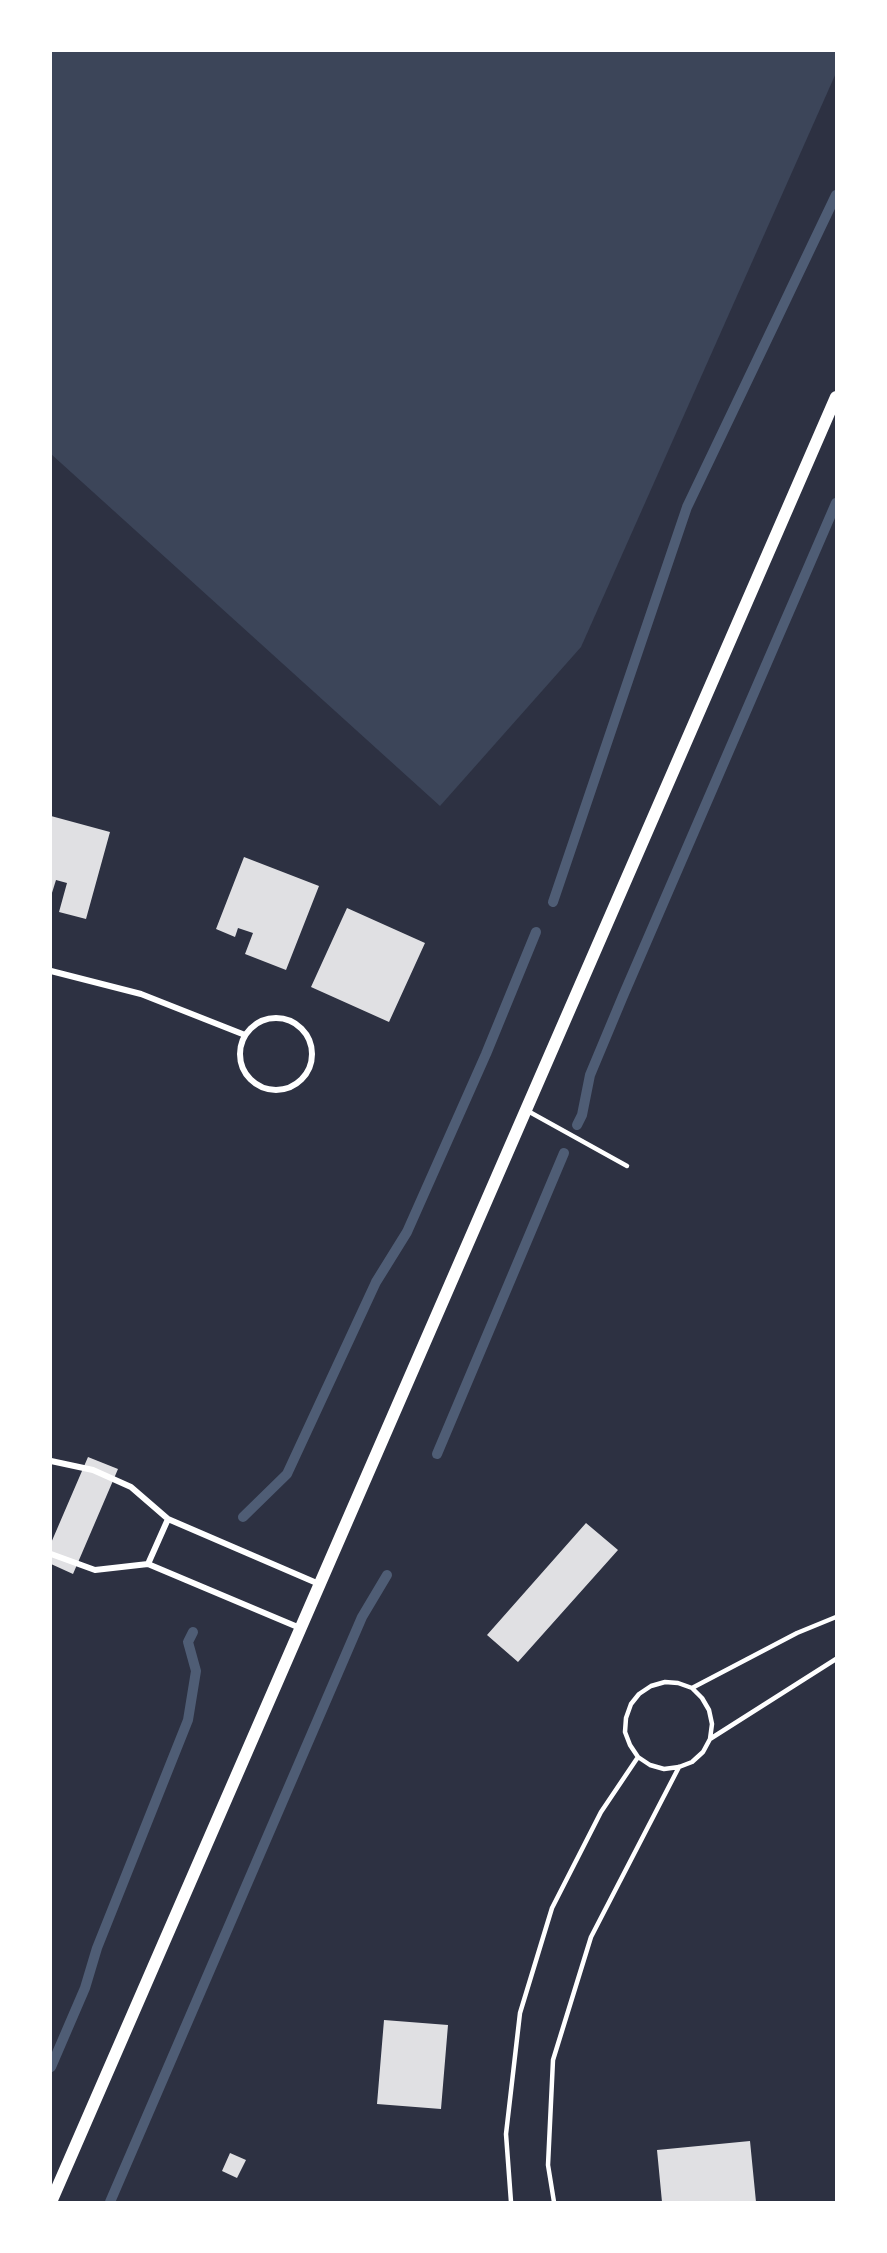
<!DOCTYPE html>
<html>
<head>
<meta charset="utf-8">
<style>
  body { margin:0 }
  #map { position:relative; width:887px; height:2253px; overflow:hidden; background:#2d3142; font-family:Lora,serif }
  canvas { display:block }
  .frame { position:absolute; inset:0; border:52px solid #fff; pointer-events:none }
</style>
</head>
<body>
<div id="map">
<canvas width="887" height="2253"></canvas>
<div class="frame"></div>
</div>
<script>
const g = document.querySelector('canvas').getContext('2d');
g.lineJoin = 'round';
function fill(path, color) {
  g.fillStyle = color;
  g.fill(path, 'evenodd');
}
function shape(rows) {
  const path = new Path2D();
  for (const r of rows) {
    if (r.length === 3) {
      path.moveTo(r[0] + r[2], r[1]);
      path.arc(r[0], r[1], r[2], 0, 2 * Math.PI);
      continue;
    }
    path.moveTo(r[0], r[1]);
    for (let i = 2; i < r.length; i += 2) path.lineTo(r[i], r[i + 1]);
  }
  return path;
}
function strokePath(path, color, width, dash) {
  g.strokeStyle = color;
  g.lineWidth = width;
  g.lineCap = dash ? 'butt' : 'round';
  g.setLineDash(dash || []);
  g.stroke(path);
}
fill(shape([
  [51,51,836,51,836,73,581,647,440,806,51,454]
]), '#3c4559');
strokePath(shape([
  [553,902,687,507,836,195],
  [577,1125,582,1115,590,1075,623,996,836,503],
  [437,1454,564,1153],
  [243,1517,287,1474,376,1282,407,1232,486,1054,536,932],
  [51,2067,85,1988,97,1948,188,1720,196,1671,188,1642,193,1632],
  [110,2202,362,1617,387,1575]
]), '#4f5d75', 10);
fill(shape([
  [51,816,110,832,86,919,59,912,67,883,56,880,51,896],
  [244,857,319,886,286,970,245,954,253,933,238,928,235,937,216,929],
  [347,908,425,943,389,1022,311,987],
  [88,1457,118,1469,73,1574,51,1564,51,1543],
  [586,1523,618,1550,518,1662,487,1635],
  [384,2020,448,2025,441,2109,377,2104],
  [750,2141,756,2202,662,2202,657,2150],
  [230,2153,246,2160,237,2178,222,2171]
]), '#e0e0e3');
strokePath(shape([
  [526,1110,627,1166],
  [692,1688,702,1698,709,1710,712,1724,710,1739,703,1752,692,1762,679,1767,664,1769,650,1765,638,1757,630,1745,625,1732,626,1718,631,1704,639,1694,651,1686,665,1682,678,1683,692,1688,797,1633,836,1617],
  [710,1739,836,1659],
  [511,2202,506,2134,520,2013,552,1908,601,1812,638,1757],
  [554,2202,548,2165,553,2060,591,1937,679,1767]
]), '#fff', 4.5);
strokePath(shape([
  [51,971,141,994,245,1035],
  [276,1054,36],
  [51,1461,93,1470,131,1487,168,1519,319,1584],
  [51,1554,95,1570,148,1564,300,1628],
  [148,1564,168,1519]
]), '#fff', 6);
strokePath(shape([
  [51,2202,836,397]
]), '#fff', 12);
</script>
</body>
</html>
